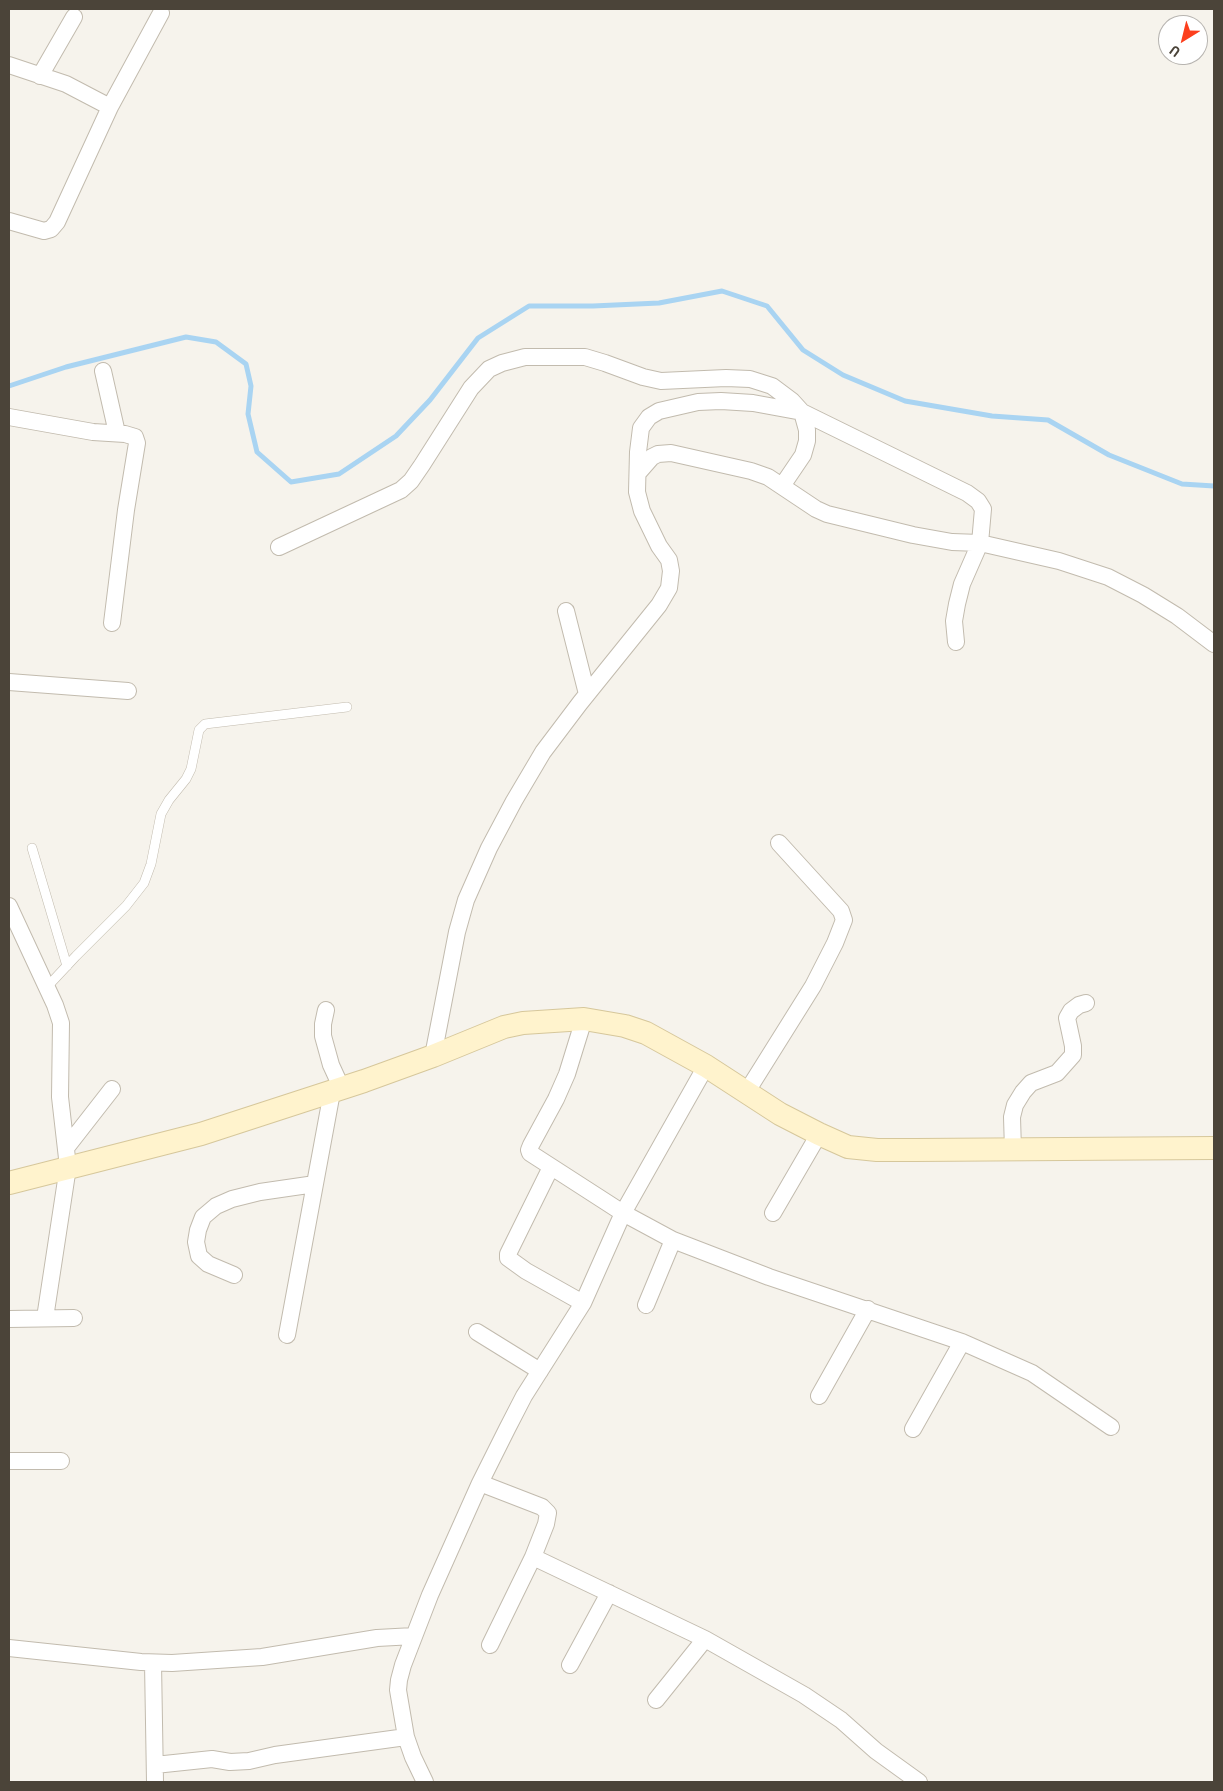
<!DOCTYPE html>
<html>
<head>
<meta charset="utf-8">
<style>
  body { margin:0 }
  #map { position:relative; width:1223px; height:1791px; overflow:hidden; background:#f6f3ec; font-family:Barlow,sans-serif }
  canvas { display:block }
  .frame { position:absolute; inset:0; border:10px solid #4b4439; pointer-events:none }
  .north { position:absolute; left:1158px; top:15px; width:50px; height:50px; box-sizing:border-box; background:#fff; border:1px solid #b7b4b0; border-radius:50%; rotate:216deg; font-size:14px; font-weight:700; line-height:20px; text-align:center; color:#4b4439 }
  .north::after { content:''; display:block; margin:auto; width:18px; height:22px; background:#fc3f1d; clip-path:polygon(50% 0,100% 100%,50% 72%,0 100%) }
</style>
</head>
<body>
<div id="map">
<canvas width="1223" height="1791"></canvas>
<div class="frame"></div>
<div class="north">U</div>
</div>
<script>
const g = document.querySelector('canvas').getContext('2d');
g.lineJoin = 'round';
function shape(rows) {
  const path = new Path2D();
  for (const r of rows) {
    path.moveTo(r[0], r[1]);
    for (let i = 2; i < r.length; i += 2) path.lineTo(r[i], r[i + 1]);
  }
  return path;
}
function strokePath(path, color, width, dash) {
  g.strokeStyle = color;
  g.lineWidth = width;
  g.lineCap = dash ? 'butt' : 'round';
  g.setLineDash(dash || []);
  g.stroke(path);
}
strokePath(shape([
  [9,386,66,367,186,337,216,342,246,364,251,386,248,414,257,452,291,482,339,474,396,436,430,400,478,338,529,306,593,306,659,303,722,291,767,306,803,350,843,375,905,401,992,416,1048,420,1109,455,1182,484,1214,486]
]), '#a9d4f2', 5);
const lane = shape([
  [32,848,67,966],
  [47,987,76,956,126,906,144,883,151,864,161,814,169,800,186,779,191,769,199,730,205,724,347,707]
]);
const street = shape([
  [9,65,66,84,110,107,57,222,51,229,44,231,9,221],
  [40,76,74,17],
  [110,107,161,13],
  [103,371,117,433],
  [9,417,93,432,125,434,135,437,137,443,126,510,112,623],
  [638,473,652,457,658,454,671,453,751,471,768,477,816,509,827,514,913,535,952,542,980,543,983,509,978,501,967,493,802,412],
  [782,486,803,455,807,441,807,430,802,412],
  [279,547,401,490,411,481,422,465,471,388,489,369,502,363,525,357,585,357,605,363,643,377,661,381,726,378,750,379,772,386,792,401,802,412,753,403,721,401,698,402,659,411,649,417,641,428,638,452,637,492,642,511,659,546,669,560,671,571,669,588,659,605,580,703,543,752,514,801,489,848,466,900,457,932,433,1056],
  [566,611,587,694],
  [956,642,954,621,957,604,962,584,980,543,1059,561,1108,577,1143,595,1177,616,1214,644],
  [9,682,128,691],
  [9,906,55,1005,61,1023,60,1097,68,1167,45,1318],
  [326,1010,323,1024,323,1036,331,1065,342,1089],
  [584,1019,567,1074,556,1099,531,1145,529,1150,530,1153,623,1213,673,1240,769,1277,962,1342,1032,1373,1111,1427],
  [746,1093,813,986,835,943,844,920,841,911,779,843],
  [66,1148,112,1089],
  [1013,1150,1012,1117,1015,1105,1023,1092,1031,1083,1057,1073,1073,1055,1073,1046,1067,1018,1071,1011,1079,1005,1086,1003],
  [551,1167,508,1254,508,1258,526,1271,583,1303],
  [773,1213,819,1134],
  [234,1275,208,1264,199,1256,196,1242,198,1230,203,1217,216,1206,232,1199,260,1192,315,1184],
  [646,1305,673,1240],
  [9,1319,74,1318],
  [477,1332,540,1371],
  [287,1335,332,1092],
  [819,1396,868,1309],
  [913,1429,962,1342],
  [9,1461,61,1461],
  [480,1483,542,1507,548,1513,546,1524,533,1557,705,1639,804,1695,841,1720,876,1751,919,1782],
  [490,1645,533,1557],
  [9,1648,141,1662,172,1663,262,1657,377,1638,414,1636],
  [153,1663,155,1782],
  [570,1665,609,1593],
  [656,1700,705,1639],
  [155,1765,212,1759,230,1762,249,1761,275,1755,406,1737],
  [425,1782,413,1757,406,1737,398,1690,399,1680,403,1665,430,1595,480,1483,507,1429,524,1396,583,1303,623,1213,706,1066]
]);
const secondary = shape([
  [9,1183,201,1134,364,1081,433,1056,504,1027,523,1023,584,1019,625,1026,646,1033,706,1066,780,1114,819,1134,848,1147,877,1150,916,1150,1214,1148]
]);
strokePath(lane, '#c2bbae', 10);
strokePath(street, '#c2bbae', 18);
strokePath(secondary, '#d6c79b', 24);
strokePath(lane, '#fff', 9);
strokePath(street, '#fff', 16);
strokePath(secondary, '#fff3cd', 22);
</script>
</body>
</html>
